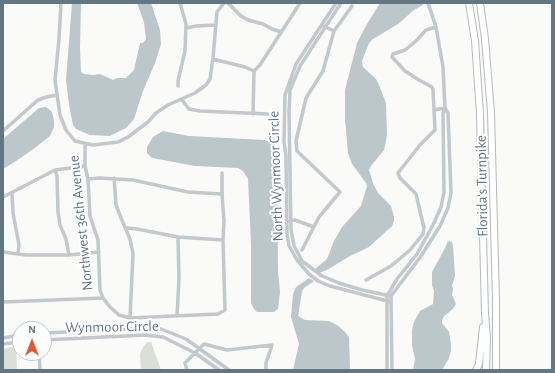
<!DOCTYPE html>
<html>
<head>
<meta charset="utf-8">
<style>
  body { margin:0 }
  #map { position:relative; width:555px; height:373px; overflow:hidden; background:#fafaf8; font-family:"Alegreya Sans",sans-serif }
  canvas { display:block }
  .frame { position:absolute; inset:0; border:4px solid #657683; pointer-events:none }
  .north { position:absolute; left:12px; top:321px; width:40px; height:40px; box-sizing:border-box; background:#fff; border:1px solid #c1c8cd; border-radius:50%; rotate:0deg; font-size:11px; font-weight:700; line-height:16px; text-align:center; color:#657683 }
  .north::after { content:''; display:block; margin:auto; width:14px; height:18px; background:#e4572e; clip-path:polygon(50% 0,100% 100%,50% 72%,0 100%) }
</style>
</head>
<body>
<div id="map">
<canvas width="555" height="373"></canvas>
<div class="frame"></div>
<div class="north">N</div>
</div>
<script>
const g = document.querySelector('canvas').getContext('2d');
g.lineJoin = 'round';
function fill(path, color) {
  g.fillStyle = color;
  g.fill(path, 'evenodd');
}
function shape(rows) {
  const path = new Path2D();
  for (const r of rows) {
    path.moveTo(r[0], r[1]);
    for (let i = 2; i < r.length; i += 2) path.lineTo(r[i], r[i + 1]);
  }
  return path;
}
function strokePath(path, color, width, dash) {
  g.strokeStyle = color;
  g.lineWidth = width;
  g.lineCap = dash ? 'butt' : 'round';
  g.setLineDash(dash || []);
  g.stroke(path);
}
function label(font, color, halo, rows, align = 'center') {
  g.font = font + ' "Alegreya Sans",sans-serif';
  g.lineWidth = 4;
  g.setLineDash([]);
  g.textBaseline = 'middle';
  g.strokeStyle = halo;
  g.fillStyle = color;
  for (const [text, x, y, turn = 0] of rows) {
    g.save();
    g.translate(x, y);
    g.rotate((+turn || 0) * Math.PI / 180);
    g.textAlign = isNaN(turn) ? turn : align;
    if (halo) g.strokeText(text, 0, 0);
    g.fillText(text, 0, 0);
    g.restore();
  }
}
fill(shape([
  [147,342,151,342,161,370,141,370,140,354,142,349],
  [16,346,17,370,3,370,3,349]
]), '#dadfd7');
fill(shape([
  [72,3,81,3,80,48,81,72,84,74,93,75,100,74,113,80,117,78,126,78,134,70,140,43,143,43,146,39,144,22,137,3,151,3,160,30,161,44,155,63,143,91,134,119,126,128,110,136,90,135,76,129,73,125,69,105,66,80],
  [380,3,405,4,421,3,423,5,414,10,398,24,373,39,369,43,362,61,363,67,376,79,379,85,386,103,387,135,385,146,384,150,371,166,369,170,373,183,378,193,391,206,394,217,394,221,392,226,369,247,350,256,327,270,319,273,314,270,327,259,334,241,342,227,361,206,367,186,366,183,352,164,348,153,345,119,345,90,357,43,367,24],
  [46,107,52,112,54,121,54,127,50,136,32,150,13,163,3,169,3,139,39,108],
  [163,131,189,136,265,140,273,143,275,146,277,155,278,271,280,292,278,309,274,312,257,312,254,309,251,303,251,244,248,179,243,171,238,168,195,166,152,158,147,153,147,147,153,137],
  [448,241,452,242,453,246,455,276,452,286,453,289,452,295,456,304,453,309,444,316,442,320,442,323,449,332,451,344,451,351,449,358,442,370,413,370,415,359,412,345,412,330,414,322,420,311,433,304,434,291,432,285,432,272,444,250],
  [309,278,314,281,304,288,302,292,298,316,305,320,329,321,337,325,345,332,349,337,350,370,293,370,299,344,291,317,293,294,296,287]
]), '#bbc7cb');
const motorway = shape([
  [469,3,475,41,480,114,485,314,487,337,486,370],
  [480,3,485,39,491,112,496,301,496,370],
  [476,370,479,364,483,327]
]);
strokePath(motorway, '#b4b9bd', 8);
strokePath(shape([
  [61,3,59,39,55,80,60,115,66,130,75,141,93,145,118,142,128,137,148,122,156,113,168,105,195,93,206,85,210,79,213,58,217,12,224,3],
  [228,3,241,16,248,20,263,24,272,29,281,32],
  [336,3,296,64,285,95,284,142,286,156,287,234,289,246,297,260,309,274,318,281,330,286,391,302],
  [341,3,300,66,290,90,289,114,291,230,294,246,302,261,322,276,339,283,362,290,391,296],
  [186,28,196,26,215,25],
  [334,31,352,6],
  [213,59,245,67,254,71],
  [178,86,178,81,185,51,186,24,180,3],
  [182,100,189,109,200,111,268,114],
  [434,110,445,108],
  [253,114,254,71,260,65,300,3],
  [3,131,38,100,46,97,57,95],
  [85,144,85,166,88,179,90,216,98,240,100,290,103,298,110,307,119,315,130,318,218,314,225,310,223,240,224,221,222,194,222,173],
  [55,170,57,176,58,212,60,225,66,239,69,255],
  [114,178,116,205,121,218,130,239,133,254,130,318],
  [88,179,99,178,133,180,188,192,222,194],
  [12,193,13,213,19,245,18,253],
  [3,197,55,170,85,166],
  [290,221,295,220,314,227],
  [127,228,137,229,178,237,223,240],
  [302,250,319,217,340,192,297,151,296,141,306,98,323,71,334,31,323,26],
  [3,252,26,255,69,255,99,252],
  [366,280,391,266,410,250,423,234,424,228,416,194,400,178,398,173,420,145,435,130,433,90,432,87,419,80,405,71,392,57,393,54,405,50,417,40,426,30,436,27],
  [3,302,103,298],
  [177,316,179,278,178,237],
  [44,333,152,328,161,329,186,339,229,370],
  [3,338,20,335],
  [44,340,145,335,163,337,195,353,219,370],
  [3,344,20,342],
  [39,353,40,370],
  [187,370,185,363,204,344,227,350,272,345,266,363,266,370],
  [387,370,387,296,397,279,417,254,433,225,441,207,444,192,443,113,445,108,443,67,436,27,428,3],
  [392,370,391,296,421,256,440,226,448,208,451,193,448,113,445,108]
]), '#c3c8cc', 3.5);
strokePath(motorway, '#fff', 6);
label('15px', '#657683', '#fff', [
  ["North Wynmoor Circle",276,176,-92],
  ["Florida's Turnpike",482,186,-91],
  ["Northwest 36th Avenue",81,223,-96],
  ["Wynmoor Circle",112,327,-1]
]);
</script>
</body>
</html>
